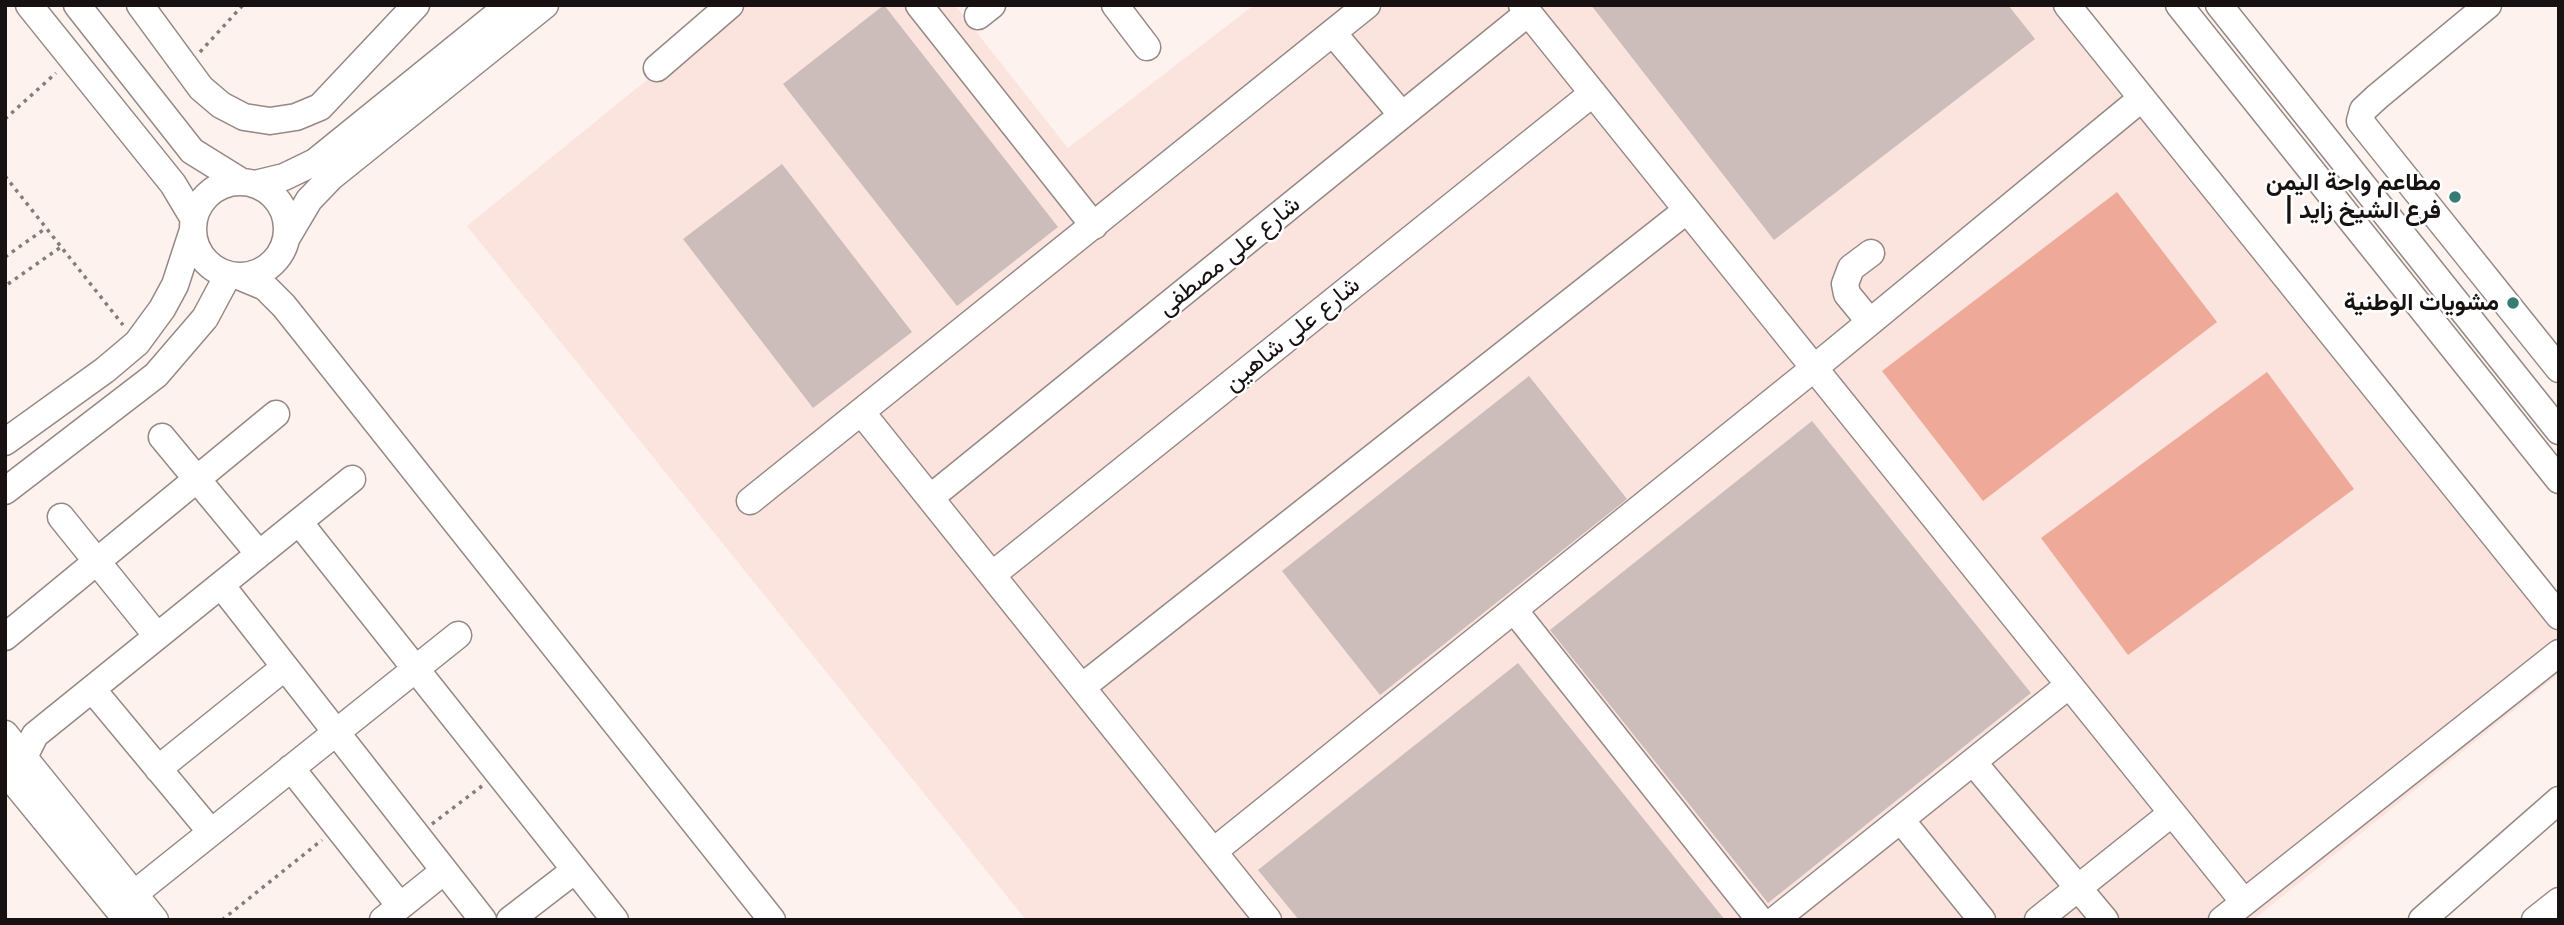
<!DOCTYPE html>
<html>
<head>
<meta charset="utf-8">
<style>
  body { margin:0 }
  #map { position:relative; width:2564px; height:925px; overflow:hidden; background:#fef2ef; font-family:Inter,sans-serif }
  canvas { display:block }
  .frame { position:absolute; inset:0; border:7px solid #171211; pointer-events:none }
</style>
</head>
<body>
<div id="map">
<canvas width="2564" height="925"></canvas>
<div class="frame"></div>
</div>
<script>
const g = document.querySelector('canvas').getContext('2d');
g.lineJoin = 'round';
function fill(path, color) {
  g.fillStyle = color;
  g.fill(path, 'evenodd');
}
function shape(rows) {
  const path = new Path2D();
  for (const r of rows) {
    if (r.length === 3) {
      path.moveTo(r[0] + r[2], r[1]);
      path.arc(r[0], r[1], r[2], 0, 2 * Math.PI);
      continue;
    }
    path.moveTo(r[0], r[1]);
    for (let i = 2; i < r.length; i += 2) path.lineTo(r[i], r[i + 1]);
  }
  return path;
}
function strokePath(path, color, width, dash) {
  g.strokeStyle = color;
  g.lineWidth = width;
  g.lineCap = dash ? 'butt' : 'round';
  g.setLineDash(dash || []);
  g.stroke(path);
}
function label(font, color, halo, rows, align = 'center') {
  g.font = font + ' Inter,Vazirmatn,sans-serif';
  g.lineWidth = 5;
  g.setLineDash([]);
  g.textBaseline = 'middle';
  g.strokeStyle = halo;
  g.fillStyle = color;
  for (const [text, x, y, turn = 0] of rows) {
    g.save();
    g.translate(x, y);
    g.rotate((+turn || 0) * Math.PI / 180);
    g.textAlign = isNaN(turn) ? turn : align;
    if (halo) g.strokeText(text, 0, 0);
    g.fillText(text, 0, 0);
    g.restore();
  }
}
fill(shape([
  [739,5,955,5,1068,148,1254,5,2075,5,2559,604,2559,674,2253,920,1026,920,467,226]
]), '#fbe3de');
fill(shape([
  [2117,192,2217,322,1983,501,1882,371],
  [2267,372,2354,489,2128,655,2041,538]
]), '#efa999');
fill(shape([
  [884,5,1058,227,957,306,783,84],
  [1591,5,2008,5,2035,39,1774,240],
  [782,164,912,332,813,408,683,239],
  [1529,376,1627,499,1380,695,1282,571],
  [1812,421,2031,693,1768,903,1550,630],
  [1518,663,1725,920,1299,920,1258,870]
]), '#ccbdba');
const minor = shape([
  [29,5,173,184,194,219],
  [77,5,192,151,242,182],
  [140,5,201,88,221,105,244,117,270,121,296,117,320,107,416,5],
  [919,5,1094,226],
  [1115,5,1147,47],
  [1522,5,2244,902],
  [2067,5,2559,616],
  [2179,5,2559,480],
  [2219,5,2559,431],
  [2488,5,2377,97,2363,110,2360,121,2559,369],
  [978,16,992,5],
  [1333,33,1402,115],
  [657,68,730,5],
  [240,229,47],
  [255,184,284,177,315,162,509,5],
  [287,237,309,200,331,177,545,5],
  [241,277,265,287,284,306,772,920],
  [1870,322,1847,294,1845,284,1851,268,1871,253],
  [862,413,1268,920],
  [162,437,259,554],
  [5,442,105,370,137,343,162,309,175,285,192,233],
  [5,491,156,375,205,318,228,275],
  [930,498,1528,13],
  [750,501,1367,5],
  [61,517,157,636],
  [299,522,615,920],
  [992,575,1593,93],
  [221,585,483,920],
  [1514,610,1760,920],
  [5,637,276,414],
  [1082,687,1687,210],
  [92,689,211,832],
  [5,734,155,920],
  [1973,762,2105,920],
  [291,768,400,906],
  [158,769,285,667],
  [5,771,127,920],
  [5,776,24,757,35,735,352,479],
  [1901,820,1982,920],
  [1214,851,1813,369,2142,98],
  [134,894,458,635],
  [383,920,444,871],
  [510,920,575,870],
  [1775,920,2069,685],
  [2038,920,2172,813],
  [2222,920,2559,653],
  [2422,920,2559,800],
  [2535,920,2559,901]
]);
strokePath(minor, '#958885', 29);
strokePath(shape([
  [200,52,243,5],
  [5,119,56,73],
  [5,176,123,325],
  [5,257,46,228],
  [8,284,61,247],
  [432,824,482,786],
  [222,920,322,840]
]), '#867d7b', 3.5, [3.5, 5]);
strokePath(minor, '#fff', 26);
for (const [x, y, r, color] of [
  [2455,197,7,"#357c74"],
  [2513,303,7,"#357c74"]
]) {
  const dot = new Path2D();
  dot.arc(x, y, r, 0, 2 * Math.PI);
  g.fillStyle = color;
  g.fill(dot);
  strokePath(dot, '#fff', 2.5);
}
label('bold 24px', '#171211', '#fff', [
  ["مطاعم واحة اليمن",2441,183],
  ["| فرع الشيخ زايد",2441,211],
  ["مشويات الوطنية",2499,303]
], 'right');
label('24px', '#171211', '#fff', [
  ["شارع على مصطفى",1229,256,-39],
  ["شارع على شاهين",1292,334,-39]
]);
</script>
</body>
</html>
